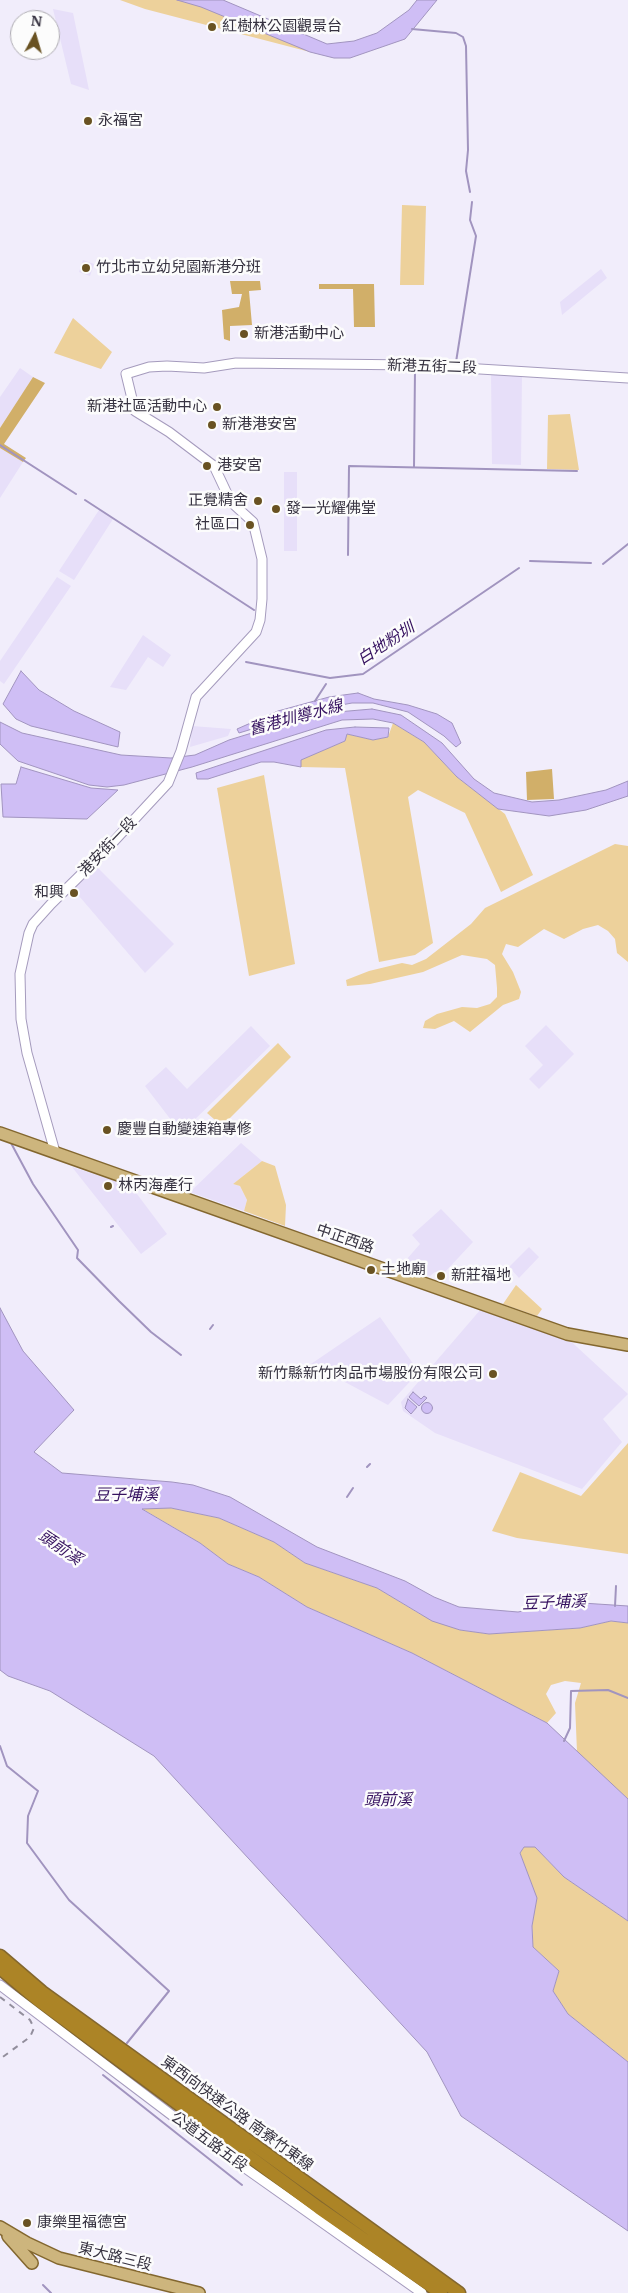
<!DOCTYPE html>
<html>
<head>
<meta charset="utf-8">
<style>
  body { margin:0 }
  #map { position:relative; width:628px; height:2293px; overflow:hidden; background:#f1edfb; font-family:Merriweather,serif }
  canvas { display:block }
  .north { position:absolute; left:10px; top:10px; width:50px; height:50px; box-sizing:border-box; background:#fcfcfc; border:1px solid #adabb1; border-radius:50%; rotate:6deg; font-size:14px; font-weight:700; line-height:20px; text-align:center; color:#363240 }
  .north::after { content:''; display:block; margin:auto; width:18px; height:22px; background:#695222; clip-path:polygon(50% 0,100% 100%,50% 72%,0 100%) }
</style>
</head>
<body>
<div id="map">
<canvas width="628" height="2293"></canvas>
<div class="north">N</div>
</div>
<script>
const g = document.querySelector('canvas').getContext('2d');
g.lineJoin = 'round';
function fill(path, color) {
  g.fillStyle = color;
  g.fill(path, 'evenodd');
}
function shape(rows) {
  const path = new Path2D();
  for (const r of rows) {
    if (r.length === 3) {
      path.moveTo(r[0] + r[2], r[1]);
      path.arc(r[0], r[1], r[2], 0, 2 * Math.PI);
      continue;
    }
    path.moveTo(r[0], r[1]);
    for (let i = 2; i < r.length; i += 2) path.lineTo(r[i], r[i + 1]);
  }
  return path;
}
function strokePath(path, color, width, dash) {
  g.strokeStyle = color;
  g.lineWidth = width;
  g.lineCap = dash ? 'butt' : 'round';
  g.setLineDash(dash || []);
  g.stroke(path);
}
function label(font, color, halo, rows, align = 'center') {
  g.font = font + ' Merriweather,"Noto Sans TC",serif';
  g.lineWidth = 5;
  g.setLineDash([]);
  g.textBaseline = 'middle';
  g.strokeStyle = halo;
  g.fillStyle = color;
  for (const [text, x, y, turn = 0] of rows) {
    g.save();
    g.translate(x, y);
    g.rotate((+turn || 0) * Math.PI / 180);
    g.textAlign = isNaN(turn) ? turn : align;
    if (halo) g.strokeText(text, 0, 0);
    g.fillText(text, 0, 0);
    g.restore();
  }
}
fill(shape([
  [53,9,73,13,89,90,71,84],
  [83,260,94,264,90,276,79,272],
  [601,269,607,278,562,315,560,302],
  [20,368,33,377,0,428,0,397],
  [491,372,522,375,521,465,492,464],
  [0,448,23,462,0,498],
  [284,472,297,472,297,551,284,551],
  [99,510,113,519,74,580,59,571],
  [57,577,71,586,4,684,0,681,0,661],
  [143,635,171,655,163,667,148,657,126,690,110,687],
  [192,726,231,729,228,736,190,747],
  [97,867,174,944,145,973,73,889],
  [546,1025,574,1054,539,1089,529,1079,543,1065,525,1046],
  [251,1026,270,1046,181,1133,145,1086,166,1067,187,1089],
  [241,1143,262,1161,233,1184,240,1186,247,1200,244,1211,190,1192],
  [72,1167,131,1186,167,1234,141,1254],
  [441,1209,473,1242,445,1272,435,1272,430,1276,400,1267,420,1244,412,1235],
  [529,1247,539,1257,519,1278,509,1267],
  [481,1309,564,1335,628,1394,603,1419,622,1442,582,1489,435,1433,403,1411,401,1402],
  [380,1317,419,1372,388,1405,311,1364]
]), '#e7dff9');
fill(shape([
  [120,0,204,0,310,52,145,9],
  [402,205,426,206,424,285,400,285],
  [73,318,112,352,101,369,54,353],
  [570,414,579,470,547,469,548,415],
  [393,723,424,742,457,777,505,814,533,875,501,892,465,813,418,790,408,797,433,943,415,955,379,962,345,768,301,767,300,760,345,741,347,734,373,740,388,737],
  [264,775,295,964,249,976,217,788],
  [615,844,628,846,628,962,617,953,615,939,608,931,598,925,583,929,564,939,544,929,518,947,506,944,502,954,513,972,521,992,519,999,503,1005,470,1032,454,1021,435,1029,423,1028,425,1021,437,1014,462,1007,477,1008,490,1004,497,997,497,988,495,965,487,959,462,955,423,972,370,984,347,986,346,980,369,971,402,963,412,965,426,959,471,924,485,908],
  [278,1043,291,1057,222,1126,207,1113],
  [262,1161,275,1166,286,1205,285,1226,244,1211,247,1200,240,1186,233,1184],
  [516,1285,542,1309,537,1316,503,1304],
  [628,1443,628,1554,517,1538,492,1531,520,1472,581,1496],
  [141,1508,171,1508,219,1518,274,1542,305,1563,377,1588,420,1614,460,1630,489,1634,580,1628,611,1621,628,1623,628,1799,577,1752,575,1703,581,1683,565,1681,551,1685,546,1694,556,1713,547,1723,412,1653,307,1607,259,1577,228,1564,200,1543],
  [524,1847,535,1847,564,1877,628,1921,628,2062,568,2014,553,1991,559,1971,533,1947,532,1926,536,1898,520,1853]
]), '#edd19b');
fill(shape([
  [230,281,260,281,261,290,249,291,252,325,230,326,230,341,224,339,222,310,239,307,242,294,232,294],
  [319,284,374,284,375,327,354,327,353,289,319,289],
  [33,377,45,383,4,444,26,458,23,462,0,448,0,428],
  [552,769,554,799,527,800,526,772]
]), '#d1af69');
const water = shape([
  [177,0,223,0,327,44,354,41,377,33,409,10,417,0,437,0,405,39,350,58,334,58,310,52,201,7,177,0],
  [21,671,39,690,74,711,120,732,118,747,31,726,16,719,3,704,21,671],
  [358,693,374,699,408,705,437,714,452,723,461,743,456,747,444,736,408,712,373,703,352,703,314,710,239,733,237,729,278,711,329,697,358,693],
  [372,709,401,715,442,743,474,779,494,793,532,802,559,800,606,790,628,781,628,796,586,810,549,816,498,809,457,777,424,742,393,723,373,719,342,720,192,767,124,785,107,787,89,785,18,761,0,744,0,722,22,733,121,755,171,758,195,755,229,740,314,714,372,709],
  [355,727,389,728,388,737,373,740,347,734,345,741,301,760,301,767,274,762,261,762,208,779,197,779,196,773,326,730,355,727],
  [21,767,91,788,118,790,87,819,3,817,1,784,16,784,21,767],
  [0,1308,23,1351,74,1410,34,1452,62,1473,172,1482,193,1485,230,1497,317,1547,405,1581,434,1597,459,1607,518,1612,556,1604,582,1603,628,1606,628,1623,611,1621,580,1628,489,1634,460,1630,432,1621,377,1588,305,1563,274,1542,219,1518,171,1508,142,1509,200,1543,228,1564,259,1577,307,1607,412,1653,547,1723,628,1799,628,1921,564,1877,535,1847,524,1847,520,1853,537,1898,532,1926,533,1947,559,1971,553,1991,568,2014,628,2062,628,2231,461,2116,427,2052,154,1756,50,1691,8,1676,0,1670,0,1308],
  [413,1392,421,1399,424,1396,427,1398,419,1406,409,1397,413,1392],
  [408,1399,417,1407,411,1414,405,1408,408,1399],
  [427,1408,5.5]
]);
fill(water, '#cfbef5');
strokePath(water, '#a194bf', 1);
strokePath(shape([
  [412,29,456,33,463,37,466,46,468,150,466,171,470,192],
  [456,362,476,236,470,220,472,202],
  [0,445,76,494],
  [414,467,415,370,436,371],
  [85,500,254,610],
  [348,555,349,466,577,471],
  [530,561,591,563],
  [603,564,628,544],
  [246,662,330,678,363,674,519,568],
  [315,701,326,684],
  [11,1143,33,1184,78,1250,77,1258,119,1301,151,1332,181,1355],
  [111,1227,113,1226],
  [210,1329,213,1325],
  [367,1467,370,1464],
  [347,1497,353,1488],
  [615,1606,616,1586],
  [564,1741,570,1728,571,1691,608,1690,628,1698],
  [0,1746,7,1766,38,1791,28,1816,27,1843,69,1900,169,1991,127,2043],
  [103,2075,242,2185],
  [43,2285,51,2293]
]), '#a194bf', 2);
const minor = shape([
  [55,1152,27,1053,21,1019,20,974,29,933,33,924,51,904,104,852,168,783,181,751,196,697,256,632,260,620,262,599,262,559,253,522,231,502,214,466,169,432,135,411,126,374,149,367,167,366,204,368,236,363,414,365,628,378],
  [0,1985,190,2129,422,2293]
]);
const major = shape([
  [0,1133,567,1334,628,1345],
  [0,2227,27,2243,59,2258,199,2293],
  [8,2236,32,2263]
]);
const highway = shape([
  [0,1956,42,1992,459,2293],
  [0,1968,38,2000,319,2208,441,2293]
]);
strokePath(minor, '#a59bbd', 11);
strokePath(major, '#83672f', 14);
strokePath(highway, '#83672f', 15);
strokePath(minor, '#fff', 9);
strokePath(major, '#cdb57d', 11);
strokePath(highway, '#ac8426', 12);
strokePath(shape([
  [0,1997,30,2020,34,2028,30,2037,0,2059]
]), '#928e9c', 2, [6, 6]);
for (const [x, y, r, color] of [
  [212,27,5,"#695222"],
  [88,121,5,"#695222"],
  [86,268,5,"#695222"],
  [244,334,5,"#695222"],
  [217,407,5,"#695222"],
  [212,425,5,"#695222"],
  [207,466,5,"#695222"],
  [258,501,5,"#695222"],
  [276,509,5,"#695222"],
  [250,525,5,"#695222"],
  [74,893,5,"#695222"],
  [107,1130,5,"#695222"],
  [108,1186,5,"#695222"],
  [371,1270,5,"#695222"],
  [441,1276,5,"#695222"],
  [493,1374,5,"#695222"],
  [27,2223,5,"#695222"]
]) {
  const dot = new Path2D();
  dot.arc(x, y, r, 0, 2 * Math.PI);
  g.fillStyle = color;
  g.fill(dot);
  strokePath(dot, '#fcfcfc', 2);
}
label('15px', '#363240', '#fcfcfc', [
  ["紅樹林公園觀景台",222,27],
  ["永福宮",98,121],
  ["竹北市立幼兒園新港分班",96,268],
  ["新港活動中心",254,334],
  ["新港社區活動中心",207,407,"right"],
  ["新港港安宮",222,425],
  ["港安宮",217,466],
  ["正覺精舍",248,501,"right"],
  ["發一光耀佛堂",286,509],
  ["社區口",240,525,"right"],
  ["和興",64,893,"right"],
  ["慶豐自動變速箱專修",117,1130],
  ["林丙海產行",118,1186],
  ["土地廟",381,1270],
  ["新莊福地",451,1276],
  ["新竹縣新竹肉品市場股份有限公司",483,1374,"right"],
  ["康樂里福德宮",37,2223]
], 'left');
label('15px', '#363240', '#fcfcfc', [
  ["新港五街二段",432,367,2],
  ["港安街一段",108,847,-46],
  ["中正西路",345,1239,19],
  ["東西向快速公路 南寮竹東線",237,2114,36],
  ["公道五路五段",209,2142,36],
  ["東大路三段",115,2257,14]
]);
label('italic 16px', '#361260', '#fcfcfc', [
  ["白地粉圳",386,644,-33],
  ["舊港圳導水線",296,718,-15],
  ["豆子埔溪",126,1495],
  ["頭前溪",60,1548,34],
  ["豆子埔溪",554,1603,-2],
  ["頭前溪",388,1800]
]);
</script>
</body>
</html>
